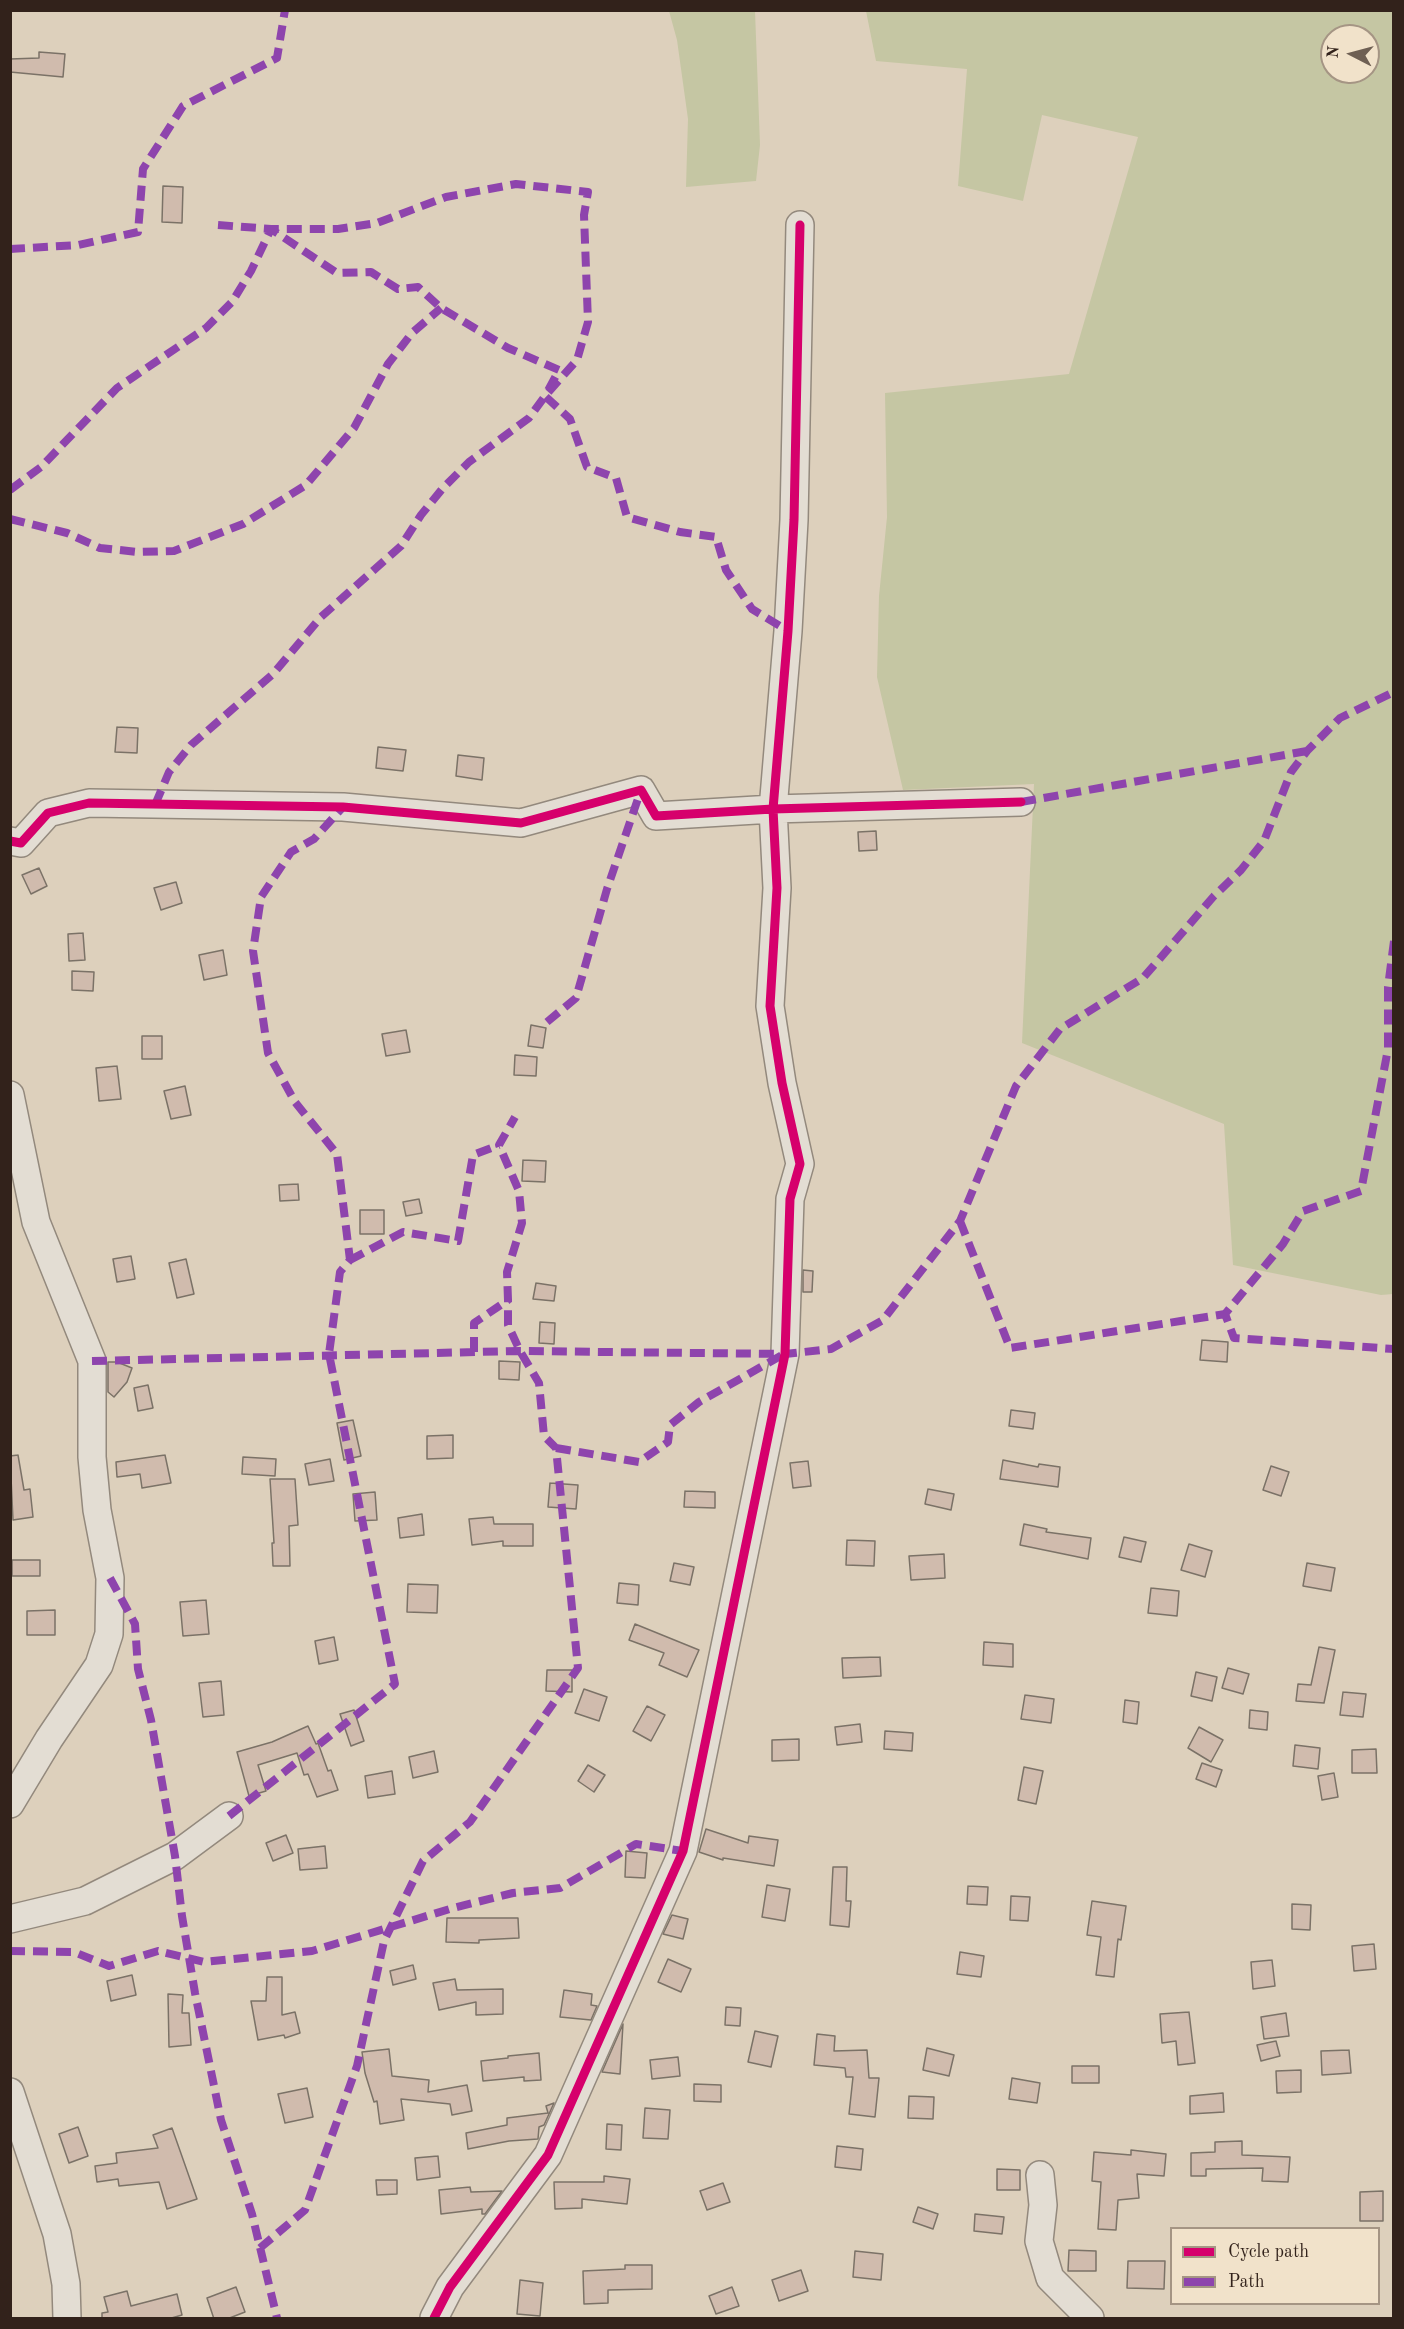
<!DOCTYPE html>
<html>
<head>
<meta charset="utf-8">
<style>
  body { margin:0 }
  #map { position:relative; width:1404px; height:2329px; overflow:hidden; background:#ddd0bc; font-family:"Old Standard TT",serif }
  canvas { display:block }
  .frame { position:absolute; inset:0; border:12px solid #32221b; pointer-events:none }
  .legend { position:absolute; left:1170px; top:2227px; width:210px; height:78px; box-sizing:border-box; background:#f1e2ca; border:2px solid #a59584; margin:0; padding:8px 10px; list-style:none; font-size:18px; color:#32221b }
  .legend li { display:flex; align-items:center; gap:12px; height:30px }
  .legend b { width:30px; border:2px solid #a59584 }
  .north { position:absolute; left:1320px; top:24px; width:60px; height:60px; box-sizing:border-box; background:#f1e2ca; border:2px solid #a59584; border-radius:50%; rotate:276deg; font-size:16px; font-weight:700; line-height:24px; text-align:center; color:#32221b }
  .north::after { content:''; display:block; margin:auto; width:21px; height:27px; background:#6e5f53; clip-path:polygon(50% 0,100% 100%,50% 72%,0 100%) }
</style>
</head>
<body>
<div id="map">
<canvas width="1404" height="2329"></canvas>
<div class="frame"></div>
<ul class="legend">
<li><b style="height:8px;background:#d6006c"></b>Cycle path</li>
<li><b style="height:8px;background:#8e44ad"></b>Path</li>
</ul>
<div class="north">N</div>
</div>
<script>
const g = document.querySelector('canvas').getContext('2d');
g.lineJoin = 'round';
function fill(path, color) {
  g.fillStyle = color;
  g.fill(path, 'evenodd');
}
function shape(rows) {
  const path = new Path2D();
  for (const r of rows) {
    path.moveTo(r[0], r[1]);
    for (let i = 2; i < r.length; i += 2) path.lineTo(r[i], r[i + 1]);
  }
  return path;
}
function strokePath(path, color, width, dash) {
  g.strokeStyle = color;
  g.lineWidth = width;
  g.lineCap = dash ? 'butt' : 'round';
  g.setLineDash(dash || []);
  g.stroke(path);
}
fill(shape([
  [669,11,755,11,760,145,756,181,686,187,688,119,677,40],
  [866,11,1393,11,1393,1294,1381,1295,1233,1265,1224,1124,1022,1043,1034,784,903,790,877,677,879,596,887,517,885,393,1069,374,1138,137,1042,115,1023,201,958,186,967,69,876,61],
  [1332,36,1368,36,1368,72,1332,72]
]), '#c5c6a3');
const building = shape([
  [39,52,65,54,63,77,10,72,10,59,39,58,39,52],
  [163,186,183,187,182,223,162,222,163,186],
  [117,727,138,728,137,753,115,752,117,727],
  [378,747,406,750,403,771,376,768,378,747],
  [458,755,484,758,482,780,456,776,458,755],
  [876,831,877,850,859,851,858,832,876,831],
  [39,868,47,886,31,894,22,875,39,868],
  [176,882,182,903,161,910,154,888,176,882],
  [83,933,85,960,69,961,68,934,83,933],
  [223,950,227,975,204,980,199,955,223,950],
  [72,971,94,972,93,991,72,990,72,971],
  [531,1025,546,1028,543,1048,528,1046,531,1025],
  [406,1030,410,1052,386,1056,382,1034,406,1030],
  [142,1036,162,1036,162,1059,142,1059,142,1036],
  [515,1055,537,1057,536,1076,514,1075,515,1055],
  [117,1066,121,1099,99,1101,96,1068,117,1066],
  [185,1086,191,1115,171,1119,164,1091,185,1086],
  [523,1160,546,1161,545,1182,522,1181,523,1160],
  [298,1184,299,1200,280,1201,279,1185,298,1184],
  [419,1199,422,1213,406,1216,403,1202,419,1199],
  [360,1210,384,1210,384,1234,360,1234,360,1210],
  [131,1256,135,1279,117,1282,113,1259,131,1256],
  [186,1259,194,1294,177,1298,169,1263,186,1259],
  [803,1270,813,1271,812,1292,803,1292,803,1270],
  [536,1283,556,1286,554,1301,533,1299,536,1283],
  [540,1322,555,1323,554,1344,539,1343,540,1322],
  [1202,1340,1228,1342,1227,1362,1200,1360,1202,1340],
  [499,1361,520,1362,519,1380,499,1379,499,1361],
  [108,1362,117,1362,132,1368,127,1382,114,1397,108,1392,108,1362],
  [148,1385,153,1408,138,1411,134,1388,148,1385],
  [1011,1410,1035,1413,1033,1429,1009,1426,1011,1410],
  [353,1420,361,1456,344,1460,337,1423,353,1420],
  [453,1435,453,1458,427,1459,427,1436,453,1435],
  [18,1455,24,1490,30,1489,33,1517,13,1520,10,1456,18,1455],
  [165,1455,171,1483,142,1488,140,1474,117,1477,116,1462,165,1455],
  [243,1457,276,1459,275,1476,242,1474,243,1457],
  [330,1459,334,1481,309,1485,305,1464,330,1459],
  [1003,1460,1038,1467,1039,1464,1060,1467,1058,1487,1000,1479,1003,1460],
  [808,1461,811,1486,793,1488,790,1463,808,1461],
  [1271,1466,1289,1472,1281,1496,1263,1490,1271,1466],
  [270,1479,295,1479,298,1525,289,1526,290,1566,273,1566,272,1543,274,1543,270,1479],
  [550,1483,578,1485,576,1509,548,1507,550,1483],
  [928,1489,954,1494,951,1510,925,1504,928,1489],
  [685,1491,715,1492,715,1508,684,1507,685,1491],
  [375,1492,377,1520,355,1521,353,1494,375,1492],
  [422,1514,424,1535,400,1538,398,1518,422,1514],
  [493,1517,494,1524,533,1524,533,1546,503,1546,503,1541,472,1545,469,1519,493,1517],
  [1024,1524,1047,1529,1046,1532,1091,1538,1088,1559,1020,1545,1024,1524],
  [1124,1537,1146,1542,1141,1562,1119,1557,1124,1537],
  [847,1540,875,1541,874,1566,846,1565,847,1540],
  [1189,1544,1212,1551,1205,1577,1181,1570,1189,1544],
  [944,1554,945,1578,911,1580,909,1556,944,1554],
  [12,1560,40,1560,40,1576,12,1576,12,1560],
  [674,1563,694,1567,690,1585,670,1581,674,1563],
  [1307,1563,1335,1568,1331,1591,1303,1586,1307,1563],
  [619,1583,639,1585,638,1605,617,1603,619,1583],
  [408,1584,438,1585,437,1613,407,1612,408,1584],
  [1151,1588,1179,1591,1177,1616,1148,1613,1151,1588],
  [206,1600,209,1634,183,1636,180,1602,206,1600],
  [55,1610,55,1635,27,1635,27,1611,55,1610],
  [635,1624,699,1650,687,1677,659,1665,664,1653,629,1640,635,1624],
  [334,1637,338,1660,319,1664,315,1641,334,1637],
  [984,1642,1013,1644,1013,1667,983,1665,984,1642],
  [1319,1647,1335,1650,1324,1703,1296,1701,1298,1684,1311,1685,1319,1647],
  [880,1657,881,1676,843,1678,842,1658,880,1657],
  [1228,1668,1249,1674,1243,1694,1222,1688,1228,1668],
  [547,1670,572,1670,572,1692,546,1691,547,1670],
  [1196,1672,1217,1677,1212,1701,1191,1696,1196,1672],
  [221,1681,224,1715,203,1717,199,1683,221,1681],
  [584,1689,607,1697,599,1721,575,1713,584,1689],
  [1343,1692,1366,1694,1363,1717,1340,1715,1343,1692],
  [1025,1695,1054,1699,1051,1723,1021,1719,1025,1695],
  [1125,1700,1139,1702,1137,1724,1123,1722,1125,1700],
  [647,1706,665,1715,651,1741,633,1731,647,1706],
  [354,1710,364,1741,351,1746,340,1714,354,1710],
  [1250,1710,1268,1712,1267,1730,1249,1728,1250,1710],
  [860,1724,862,1742,837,1745,835,1727,860,1724],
  [308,1726,316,1744,318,1743,328,1771,331,1770,338,1790,317,1797,308,1774,304,1775,297,1753,258,1765,266,1791,249,1796,237,1752,272,1742,308,1726],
  [1199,1727,1223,1740,1211,1762,1188,1748,1199,1727],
  [885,1731,913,1733,912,1751,884,1749,885,1731],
  [799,1739,799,1760,772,1761,772,1740,799,1739],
  [1295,1745,1320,1748,1318,1769,1293,1766,1295,1745],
  [1376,1749,1377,1773,1352,1773,1352,1750,1376,1749],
  [434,1751,438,1772,413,1778,409,1757,434,1751],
  [1202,1763,1222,1770,1216,1787,1196,1779,1202,1763],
  [588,1765,605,1775,594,1792,578,1781,588,1765],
  [1024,1767,1043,1771,1036,1804,1018,1800,1024,1767],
  [392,1771,395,1794,368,1798,365,1776,392,1771],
  [1334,1773,1338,1797,1322,1800,1318,1776,1334,1773],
  [706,1829,748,1843,749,1836,778,1840,774,1866,723,1858,723,1860,699,1852,706,1829],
  [286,1835,293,1853,273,1861,266,1843,286,1835],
  [325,1846,327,1868,300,1870,298,1849,325,1846],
  [626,1851,647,1853,645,1878,625,1877,626,1851],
  [833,1867,847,1867,846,1901,851,1901,849,1927,830,1925,833,1867],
  [767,1885,790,1889,785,1921,762,1917,767,1885],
  [968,1886,988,1887,987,1905,967,1904,968,1886],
  [1011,1896,1030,1897,1028,1921,1010,1920,1011,1896],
  [1092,1901,1126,1906,1121,1940,1118,1939,1114,1977,1096,1975,1101,1937,1087,1935,1092,1901],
  [1292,1904,1311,1905,1310,1930,1292,1929,1292,1904],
  [672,1915,688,1919,683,1939,663,1934,672,1915],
  [447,1918,518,1918,519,1938,479,1940,479,1943,446,1942,447,1918],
  [1374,1944,1376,1969,1354,1971,1352,1946,1374,1944],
  [960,1952,984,1956,981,1977,957,1974,960,1952],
  [668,1959,691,1969,681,1992,658,1982,668,1959],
  [1272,1960,1275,1986,1253,1989,1251,1962,1272,1960],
  [413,1965,416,1979,393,1985,390,1971,413,1965],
  [132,1975,136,1995,111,2001,107,1981,132,1975],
  [267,1977,282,1977,282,2015,295,2012,300,2033,285,2038,284,2035,258,2040,251,2001,266,2001,267,1977],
  [455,1979,457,1990,503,1989,503,2014,476,2015,476,2002,439,2010,433,1983,455,1979],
  [564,1990,592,1994,591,2005,597,2006,591,2020,560,2017,564,1990],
  [168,1994,183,1995,182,2013,189,2013,191,2045,169,2047,168,1994],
  [726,2007,741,2008,740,2026,725,2025,726,2007],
  [1189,2012,1195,2063,1178,2065,1176,2041,1162,2043,1160,2014,1189,2012],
  [1286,2013,1289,2036,1264,2039,1261,2017,1286,2013],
  [623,2024,620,2074,602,2072,623,2024],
  [755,2031,778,2036,771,2067,748,2062,755,2031],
  [817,2034,835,2036,834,2051,867,2050,869,2078,879,2078,875,2117,849,2114,853,2077,846,2077,845,2068,814,2065,817,2034],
  [1276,2041,1280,2056,1261,2061,1257,2045,1276,2041],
  [927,2048,954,2055,949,2076,923,2070,927,2048],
  [389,2049,392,2076,429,2080,428,2092,467,2085,472,2111,452,2115,450,2104,401,2099,404,2120,380,2124,377,2101,374,2102,365,2073,362,2052,389,2049],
  [1349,2050,1351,2073,1322,2075,1321,2051,1349,2050],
  [539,2053,541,2080,524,2081,524,2077,483,2081,481,2061,508,2058,508,2056,539,2053],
  [678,2057,680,2076,652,2079,650,2060,678,2057],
  [1072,2066,1099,2066,1099,2083,1072,2083,1072,2066],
  [1301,2070,1301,2092,1277,2093,1276,2071,1301,2070],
  [1012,2078,1040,2083,1037,2103,1009,2099,1012,2078],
  [694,2084,721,2085,721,2102,694,2101,694,2084],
  [307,2088,313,2117,285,2123,278,2094,307,2088],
  [1223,2093,1224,2112,1190,2114,1190,2096,1223,2093],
  [909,2096,934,2097,933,2119,908,2118,909,2096],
  [554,2103,544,2125,539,2127,538,2139,509,2141,468,2149,466,2133,507,2125,507,2118,548,2113,546,2106,554,2103],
  [645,2108,670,2110,668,2139,643,2138,645,2108],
  [607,2124,622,2125,621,2150,606,2149,607,2124],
  [78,2127,88,2156,69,2163,59,2134,78,2127],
  [172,2128,197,2199,167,2209,159,2182,119,2186,118,2179,97,2182,95,2166,117,2163,116,2153,158,2148,153,2135,172,2128],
  [1242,2141,1242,2155,1290,2157,1288,2182,1262,2181,1263,2168,1206,2169,1206,2176,1191,2176,1191,2153,1215,2152,1215,2142,1242,2141],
  [837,2146,863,2149,861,2170,835,2167,837,2146],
  [1131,2150,1166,2154,1164,2176,1137,2174,1139,2198,1118,2200,1116,2230,1098,2229,1101,2182,1092,2181,1094,2152,1131,2155,1131,2150],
  [438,2156,440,2177,417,2180,415,2158,438,2156],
  [997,2169,1020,2170,1020,2190,997,2190,997,2169],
  [604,2176,630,2179,627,2204,582,2199,582,2208,555,2209,554,2182,604,2182,604,2176],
  [376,2180,397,2180,397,2194,377,2195,376,2180],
  [723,2183,730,2202,707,2210,700,2191,723,2183],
  [470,2187,471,2192,502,2191,485,2214,482,2214,482,2209,441,2214,439,2190,470,2187],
  [1383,2191,1383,2221,1360,2221,1360,2192,1383,2191],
  [918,2207,938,2214,933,2229,913,2222,918,2207],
  [975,2214,1004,2217,1002,2234,974,2231,975,2214],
  [1069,2250,1096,2251,1096,2271,1068,2271,1069,2250],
  [855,2251,883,2254,881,2280,853,2277,855,2251],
  [1128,2261,1165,2261,1164,2289,1127,2288,1128,2261],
  [625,2265,652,2265,652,2289,608,2290,608,2303,584,2304,583,2271,625,2269,625,2265],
  [801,2270,808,2291,779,2301,772,2280,801,2270],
  [520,2280,543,2283,540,2316,517,2314,520,2280],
  [236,2287,245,2312,227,2319,214,2319,207,2298,236,2287],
  [732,2287,739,2306,716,2314,709,2296,732,2287],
  [127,2291,131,2306,177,2294,182,2315,168,2319,102,2319,102,2313,108,2312,104,2297,127,2291]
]);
fill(building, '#d0bbad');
strokePath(building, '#7b7267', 1.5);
const minor = shape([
  [10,841,21,843,48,813,89,803,343,807,521,823,641,790,656,816,773,809,1021,802],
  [10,1095,36,1222,92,1361,92,1457,97,1510,110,1578,109,1634,99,1665,49,1739,10,1804],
  [10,1919,85,1901,175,1856,229,1816],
  [10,2092,57,2234,66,2284,67,2318],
  [1040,2175,1043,2205,1039,2241,1050,2278,1090,2318],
  [434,2318,450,2287,548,2155,683,1851,785,1354,790,1199,800,1164,782,1083,770,1006,777,888,773,809,788,631,794,520,800,225]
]);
strokePath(minor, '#93897d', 30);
strokePath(minor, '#e3ddd3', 27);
strokePath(shape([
  [218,225,271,229,337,273,371,272,398,289,418,287,441,308,508,348,559,370,545,396,570,419,587,467,616,478,627,517,680,532,716,537,726,570,752,609,788,631],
  [10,249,78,245,138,232,143,169,183,106,277,58,285,10],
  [10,490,41,467,117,388,206,328,232,302,251,271,271,229,338,229,377,223,446,197,516,184,588,192,584,215,588,322,577,360,545,396,529,418,469,462,443,488,421,515,401,546,321,617,273,674,191,745,169,772,155,805],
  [10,519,67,533,100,548,138,552,174,551,243,524,306,485,354,428,388,364,412,333,441,308],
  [1021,802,1307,751],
  [1394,941,1388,987,1388,1049,1361,1191,1303,1211,1283,1244,1225,1314,1234,1338,1394,1349],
  [547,1022,576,998,607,889,641,790],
  [960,1221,1010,1348,1225,1314],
  [350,1260,403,1232,458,1241,473,1155,499,1145],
  [474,1352,474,1323,508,1300,507,1272,522,1223,519,1191,499,1145,515,1117],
  [92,1361,520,1351,785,1354,831,1349,883,1320,960,1221,1016,1086,1060,1029,1143,978,1214,896,1241,870,1264,841,1291,772,1307,751,1340,718,1394,692],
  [556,1448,639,1462,668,1442,670,1425,699,1402,784,1354],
  [110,1578,135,1624,138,1669,151,1720,175,1856,182,1916,195,1993,221,2120,252,2214,277,2318],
  [229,1816,395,1684,329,1354,340,1272,350,1260,337,1154,295,1102,268,1053,253,951,261,897,291,852,314,839,343,807],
  [10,1951,74,1952,109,1966,158,1951,204,1962,312,1951,453,1908,513,1893,560,1888,636,1844,683,1851],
  [260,2248,305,2210,357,2066,384,1941,423,1861,470,1822,578,1668,556,1448,544,1436,539,1383,520,1351,508,1325,508,1300]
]), '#8e44ad', 8, [15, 8]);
strokePath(shape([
  [10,841,21,843,48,813,89,803,343,807,521,823,641,790,656,816,773,809,1021,802],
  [434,2318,450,2287,548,2155,683,1851,785,1354,790,1199,800,1164,782,1083,770,1006,777,888,773,809,788,631,794,520,800,225]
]), '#d6006c', 9);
</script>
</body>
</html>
